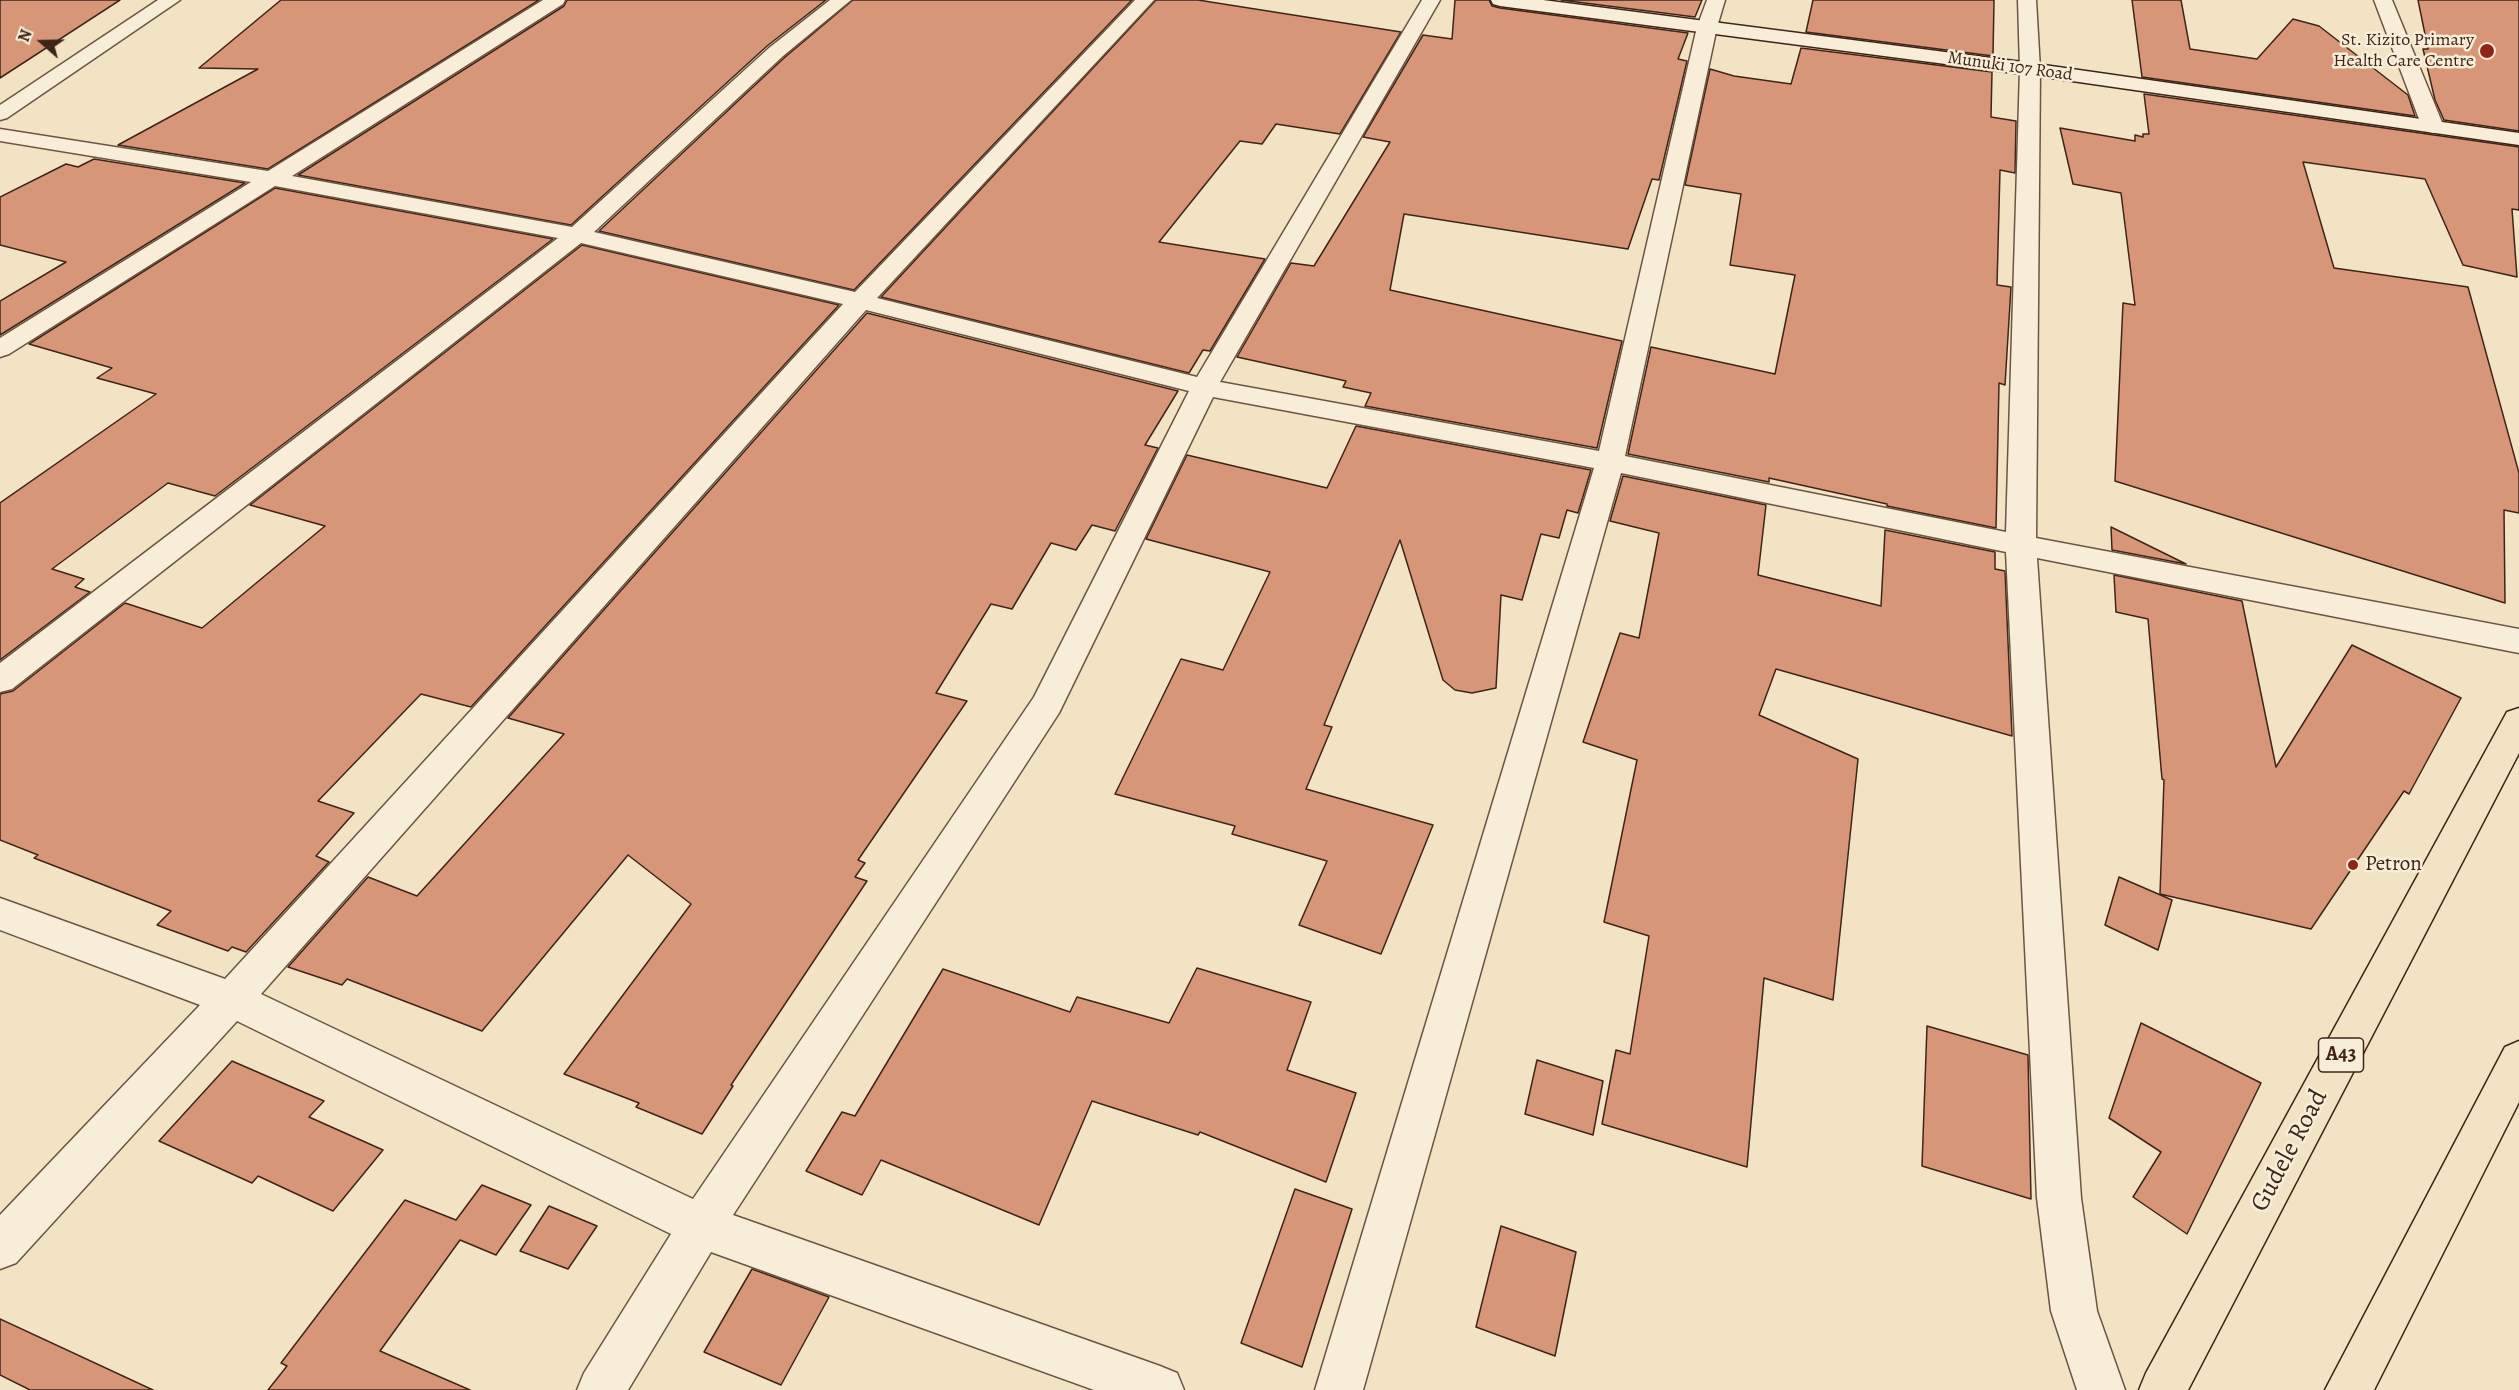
<!DOCTYPE html>
<html>
<head>
<meta charset="utf-8">
<style>
  body { margin:0 }
  #map { position:relative; width:2519px; height:1390px; overflow:hidden; background:#f3e3c5; font-family:Alegreya,serif }
  canvas { display:block }
  .north { position:absolute; left:12px; top:12px; width:60px; height:60px; -webkit-text-stroke:4px #f7edd9; paint-order:stroke; rotate:290deg; font-size:16px; font-weight:700; line-height:24px; text-align:center; color:#3f2418 }
  .north::after { content:''; display:block; margin:auto; width:21px; height:27px; background:#3f2418; clip-path:polygon(50% 0,100% 100%,50% 72%,0 100%) }
</style>
</head>
<body>
<div id="map">
<canvas width="2519" height="1390"></canvas>
<div class="north">N</div>
</div>
<script>
const g = document.querySelector('canvas').getContext('2d');
g.lineJoin = 'round';
function fill(path, color) {
  g.fillStyle = color;
  g.fill(path, 'evenodd');
}
function shape(rows) {
  const path = new Path2D();
  for (const r of rows) {
    path.moveTo(r[0], r[1]);
    for (let i = 2; i < r.length; i += 2) path.lineTo(r[i], r[i + 1]);
  }
  return path;
}
function strokePath(path, color, width, dash) {
  g.strokeStyle = color;
  g.lineWidth = width;
  g.lineCap = dash ? 'butt' : 'round';
  g.setLineDash(dash || []);
  g.stroke(path);
}
function label(font, color, halo, rows, align = 'center') {
  g.font = font + ' Alegreya,serif';
  g.lineWidth = 5;
  g.setLineDash([]);
  g.textBaseline = 'middle';
  g.strokeStyle = halo;
  g.fillStyle = color;
  for (const [text, x, y, turn = 0] of rows) {
    g.save();
    g.translate(x, y);
    g.rotate((+turn || 0) * Math.PI / 180);
    g.textAlign = isNaN(turn) ? turn : align;
    if (halo) g.strokeText(text, 0, 0);
    g.fillText(text, 0, 0);
    g.restore();
  }
}
const building = shape([
  [0,0,120,0,0,78,0,0],
  [281,0,539,0,268,169,118,145,258,69,199,68,281,0],
  [567,0,826,0,767,46,571,225,298,175,564,6,567,0],
  [853,0,1132,0,854,290,599,231,784,58,853,0],
  [1156,0,1198,0,1401,32,1340,134,1276,124,1262,144,1240,141,1159,242,1265,259,1210,351,1203,350,1189,373,881,297,1156,0],
  [1455,0,1489,0,1492,6,1500,8,1688,33,1678,59,1687,61,1659,180,1652,179,1628,249,1404,214,1390,290,1622,341,1597,448,1365,406,1371,393,1343,387,1346,381,1237,357,1291,263,1314,266,1390,142,1363,137,1423,35,1452,39,1455,0],
  [1561,0,1702,0,1695,17,1561,0],
  [1813,0,1994,0,1993,56,1806,32,1813,0],
  [2132,0,2181,0,2190,49,2257,59,2293,19,2319,26,2408,95,2415,116,2142,77,2132,0],
  [2418,0,2519,0,2519,131,2444,120,2435,100,2423,49,2428,49,2418,0],
  [1801,48,1992,72,1991,117,2016,121,2015,173,2000,170,1997,285,2011,287,2005,385,1999,383,1996,528,1887,506,1887,504,1769,478,1769,482,1628,454,1651,347,1775,374,1795,275,1730,265,1741,194,1685,185,1710,69,1734,76,1791,84,1801,48],
  [2144,94,2519,147,2519,210,2512,209,2517,277,2463,265,2425,179,2303,162,2334,268,2468,287,2519,473,2519,513,2504,510,2505,603,2115,481,2123,303,2135,305,2121,193,2073,184,2060,128,2135,141,2135,135,2143,137,2143,134,2149,134,2144,94],
  [94,159,245,183,0,335,0,301,66,262,0,245,0,197,66,164,78,167,94,159],
  [275,188,553,239,215,496,168,483,52,569,84,579,75,587,90,592,0,660,0,503,156,394,97,378,112,368,29,344,275,188],
  [582,245,839,305,471,707,421,694,318,801,354,813,316,856,329,862,246,952,232,947,228,951,157,925,171,911,34,858,38,855,0,840,0,694,13,691,125,603,202,628,325,526,250,505,582,245],
  [867,313,1178,391,1145,445,1158,448,1115,531,1092,525,1076,550,1051,543,1012,609,991,604,936,693,967,701,858,860,865,863,855,877,867,881,731,1085,733,1086,702,1134,636,1107,639,1103,564,1074,691,904,628,855,482,1031,347,979,342,985,288,967,368,877,417,896,564,734,508,718,867,313],
  [1356,426,1591,470,1578,513,1567,510,1559,538,1541,534,1522,600,1501,595,1496,688,1472,693,1455,690,1443,680,1400,540,1324,725,1332,727,1306,789,1433,825,1381,954,1299,925,1327,861,1232,834,1235,826,1115,794,1181,659,1223,670,1270,572,1146,539,1187,455,1327,488,1356,426],
  [1623,476,1766,505,1758,575,1881,606,1885,530,1995,552,1995,569,2005,571,2012,736,1776,669,1759,715,1858,759,1833,1000,1764,978,1747,1167,1602,1124,1616,1050,1630,1054,1649,936,1604,922,1637,760,1583,742,1620,633,1639,638,1659,533,1610,521,1623,476],
  [2111,527,2186,564,2112,550,2111,527],
  [2114,575,2242,601,2276,767,2352,645,2461,698,2409,794,2404,791,2311,929,2160,894,2164,780,2162,779,2148,619,2116,612,2114,575],
  [2119,877,2172,900,2158,950,2105,925,2119,877],
  [1197,968,1311,1002,1287,1070,1356,1093,1326,1182,1200,1132,1198,1135,1092,1101,1039,1225,881,1160,862,1195,806,1171,842,1112,855,1116,943,969,1070,1012,1077,997,1169,1023,1197,968],
  [2141,1023,2261,1083,2187,1234,2133,1197,2161,1152,2109,1118,2141,1023],
  [1927,1026,2028,1055,2031,1199,1922,1166,1927,1026],
  [1537,1060,1603,1081,1593,1135,1525,1114,1537,1060],
  [232,1061,324,1101,309,1117,383,1150,333,1211,258,1176,252,1183,159,1141,232,1061],
  [482,1185,531,1205,496,1255,460,1240,380,1351,470,1390,268,1390,287,1366,281,1363,405,1200,456,1220,482,1185],
  [1295,1189,1352,1209,1302,1367,1241,1343,1295,1189],
  [549,1206,597,1226,568,1269,520,1251,549,1206],
  [1501,1226,1576,1252,1555,1356,1476,1327,1501,1226],
  [752,1269,829,1297,781,1385,704,1352,752,1269],
  [0,1319,153,1390,30,1390,0,1375,0,1319]
]);
fill(building, '#d89678');
strokePath(building, '#3f2418', 1.5);
const minor = shape([
  [158,0,180,0,7,118,0,120,0,105,158,0],
  [543,0,565,0,563,4,292,176,572,227,769,48,830,0,851,0,783,56,594,232,855,292,1135,0,1154,0,877,298,1197,377,1422,0,1440,0,1220,382,1599,451,1697,27,1707,0,1725,0,1717,27,1625,456,2006,532,2020,69,2018,0,2036,0,2040,69,2036,538,2519,629,2519,653,2037,558,2081,1198,2097,1311,2125,1390,2077,1390,2051,1311,2037,1198,2006,552,1621,473,1363,1390,1315,1390,1594,468,1213,397,1059,713,733,1215,1160,1366,1177,1373,1184,1390,1094,1390,711,1252,628,1390,577,1390,584,1373,671,1234,237,1021,16,1263,0,1269,0,1215,200,1005,0,930,0,898,225,979,843,304,581,243,12,689,0,692,0,663,558,238,275,186,9,354,0,357,0,338,251,182,0,141,0,129,268,171,543,0],
  [866,310,1189,391,1034,697,693,1199,261,994,866,310],
  [2374,0,2392,0,2444,127,2440,131,2433,133,2426,131,2422,127,2374,0]
]);
const secondary = shape([
  [1491,0,1543,0,2030,63,2519,133,2519,145,2030,75,1500,6,1493,4,1491,0]
]);
const trunk = shape([
  [2519,708,2519,753,2188,1390,2139,1390,2146,1373,2507,712,2519,708],
  [2519,1041,2519,1102,2374,1390,2325,1390,2505,1047,2519,1041]
]);
strokePath(minor, '#6c5443', 3);
strokePath(secondary, '#3f2418', 3);
strokePath(trunk, '#3f2418', 3);
fill(minor, '#f7edd9');
fill(secondary, '#f7edd9');
fill(trunk, '#f3e3c5');
for (const [x, y, r, color] of [
  [2487,51,8,"#8f2418"],
  [2353,865,6,"#8f2418"]
]) {
  const dot = new Path2D();
  dot.arc(x, y, r, 0, 2 * Math.PI);
  g.fillStyle = color;
  g.fill(dot);
  strokePath(dot, '#f7edd9', 2);
}
label('18px', '#3f2418', '#f7edd9', [
  ["St. Kizito Primary",2474,41],
  ["Health Care Centre",2474,62]
], 'right');
label('18px', '#3f2418', '#f7edd9', [
  ["Munuki 107 Road",2010,67,8]
]);
for (const [x, y, w] of [
  [2341,1055,45]
]) {
  const box = new Path2D();
  box.roundRect(x - w / 2, y - 17, w, 34, 4.5);
  g.fillStyle = '#f7edd9';
  g.fill(box);
  strokePath(box, '#3f2418', 1.5);
}
label('bold 20px', '#3f2418', null, [
  ["A43",2341,1055]
]);
label('21px', '#3f2418', '#f7edd9', [
  ["Petron",2365,865]
], 'left');
label('26px', '#3f2418', '#f7edd9', [
  ["Gudele Road",2290,1151,-62]
]);
</script>
</body>
</html>
